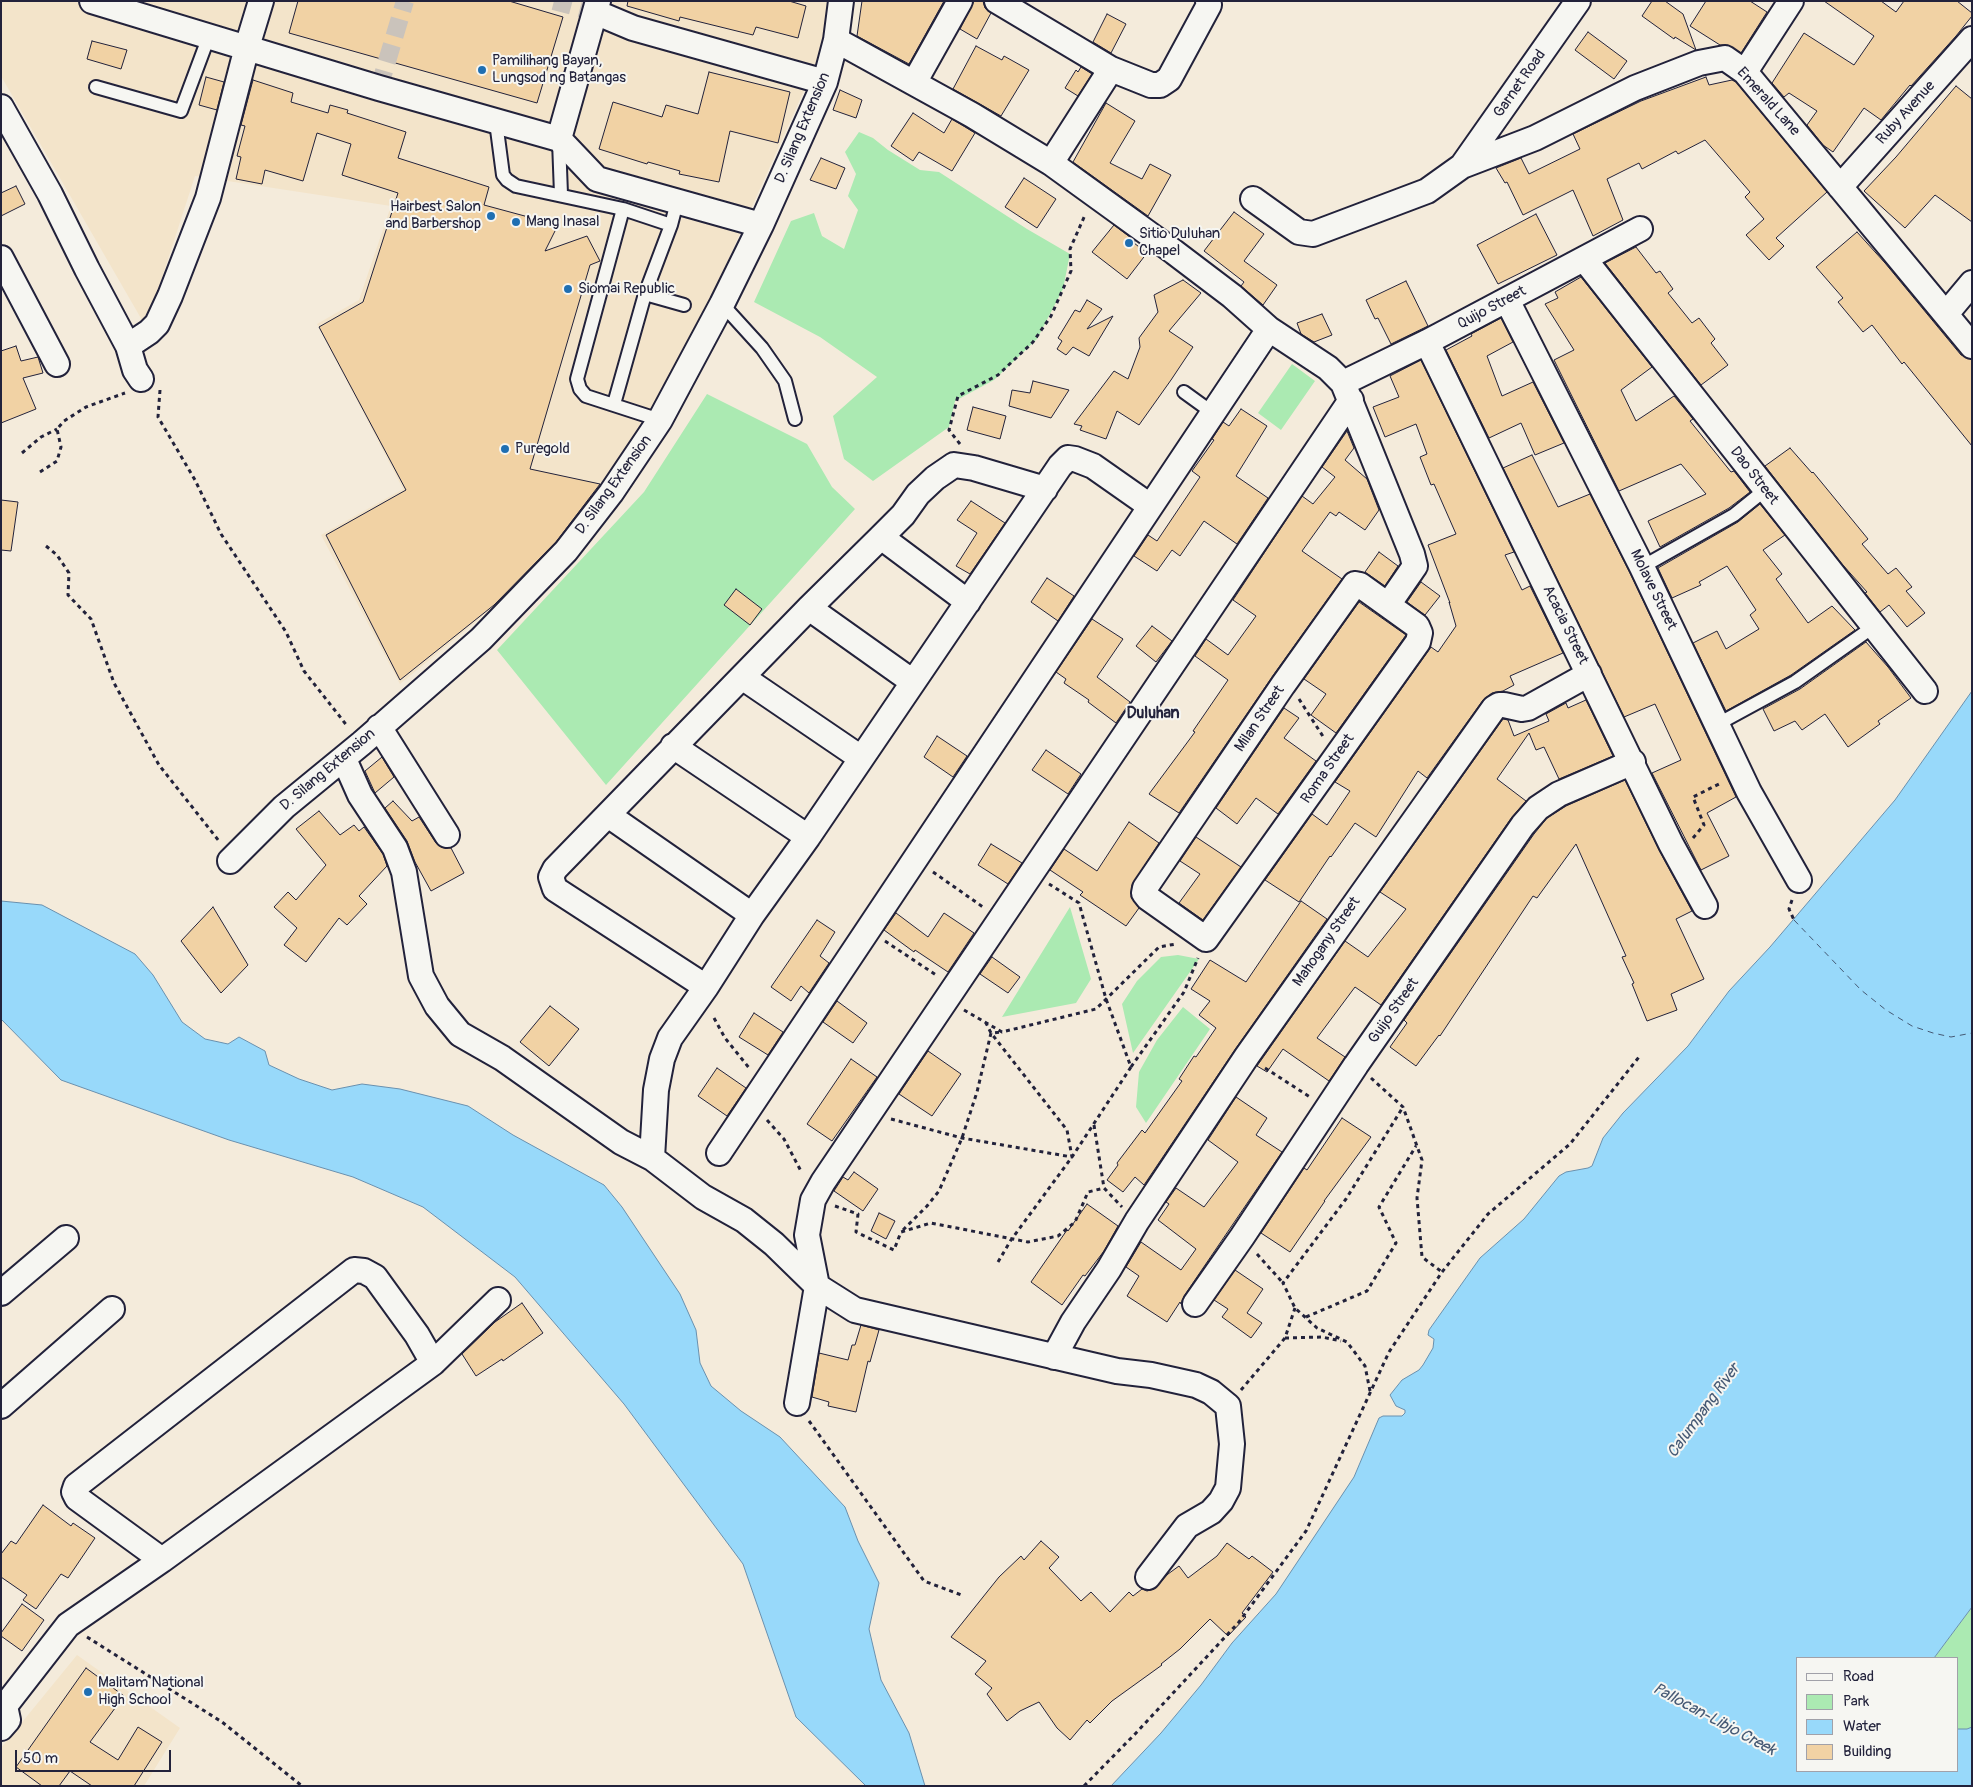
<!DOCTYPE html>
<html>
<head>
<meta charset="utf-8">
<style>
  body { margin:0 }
  #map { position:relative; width:1973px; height:1787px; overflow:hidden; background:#f4ebdb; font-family:Pangolin,sans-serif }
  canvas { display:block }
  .frame { position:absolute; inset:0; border:2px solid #22223b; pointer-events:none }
  .legend { position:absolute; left:1796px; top:1657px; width:162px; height:115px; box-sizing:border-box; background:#f6f6f2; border:1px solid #a1a1a9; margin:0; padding:6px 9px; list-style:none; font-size:15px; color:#22223b }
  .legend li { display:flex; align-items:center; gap:10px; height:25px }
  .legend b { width:25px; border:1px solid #a1a1a9 }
  .scale { position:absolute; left:15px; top:1750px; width:156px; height:22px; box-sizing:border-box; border:2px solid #22223b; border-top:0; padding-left:6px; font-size:15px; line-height:18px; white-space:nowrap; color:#22223b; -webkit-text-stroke:4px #f6f6f2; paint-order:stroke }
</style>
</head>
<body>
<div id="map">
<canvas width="1973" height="1787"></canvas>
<div class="frame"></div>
<ul class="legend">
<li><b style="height:6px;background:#f6f6f2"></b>Road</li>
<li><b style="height:14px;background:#abeab2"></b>Park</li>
<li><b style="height:14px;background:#98d9fa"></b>Water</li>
<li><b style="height:14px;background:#f1d2a4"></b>Building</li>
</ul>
<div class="scale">50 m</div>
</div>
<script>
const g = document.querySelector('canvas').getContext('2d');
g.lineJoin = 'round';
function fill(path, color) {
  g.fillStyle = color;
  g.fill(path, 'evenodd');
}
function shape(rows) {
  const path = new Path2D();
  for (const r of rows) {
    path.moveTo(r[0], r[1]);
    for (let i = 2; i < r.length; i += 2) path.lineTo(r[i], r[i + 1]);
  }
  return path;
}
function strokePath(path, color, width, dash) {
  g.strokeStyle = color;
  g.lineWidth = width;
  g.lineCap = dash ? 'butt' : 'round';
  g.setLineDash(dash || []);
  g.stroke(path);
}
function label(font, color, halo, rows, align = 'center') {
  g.font = font + ' Pangolin,sans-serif';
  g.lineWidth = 4;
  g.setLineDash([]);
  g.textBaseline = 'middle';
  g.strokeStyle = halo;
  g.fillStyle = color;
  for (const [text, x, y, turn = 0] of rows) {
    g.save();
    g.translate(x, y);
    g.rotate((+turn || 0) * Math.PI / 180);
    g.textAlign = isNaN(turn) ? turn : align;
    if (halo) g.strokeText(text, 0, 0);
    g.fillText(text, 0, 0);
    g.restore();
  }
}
fill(shape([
  [1,1,828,1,823,48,707,307,655,409,583,518,495,606,400,684,321,535,403,489,317,324,359,300,391,206,195,176,146,327,1,76],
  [77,1655,180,1728,144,1786,1,1786,1,1748]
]), '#f3e4ca');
fill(shape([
  [859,132,873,138,888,150,920,170,939,172,1027,229,1070,254,1063,289,1037,339,994,380,955,401,949,427,873,481,844,459,833,416,877,377,820,337,754,302,791,221,814,213,822,236,844,249,858,210,848,196,856,174,845,152],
  [1292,364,1315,381,1281,430,1258,413],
  [707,394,807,444,832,487,855,509,606,785,497,650,644,492],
  [1070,907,1091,979,1076,1003,1002,1017],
  [1178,955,1199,959,1133,1053,1122,1004,1137,981,1161,957],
  [1183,1007,1210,1029,1146,1123,1136,1107,1139,1072,1157,1040],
  [1972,1607,1972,1727,1967,1729,1957,1729,1957,1658,1934,1658]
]), '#abeab2');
const water = shape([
  [1972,691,1972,1607,1934,1658,1797,1658,1797,1771,1957,1771,1957,1729,1967,1729,1972,1727,1972,1786,1111,1786,1161,1733,1201,1685,1232,1643,1276,1594,1354,1477,1379,1418,1383,1416,1402,1416,1405,1413,1405,1410,1396,1406,1390,1395,1402,1380,1419,1370,1423,1365,1433,1348,1434,1339,1428,1335,1429,1330,1480,1258,1524,1219,1559,1176,1566,1172,1588,1168,1592,1166,1603,1138,1623,1113,1688,1046,1729,991,1770,947,1895,800,1972,691],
  [1,901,42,905,135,954,153,975,182,1022,205,1039,228,1044,239,1037,265,1051,269,1065,299,1079,332,1090,362,1084,400,1089,468,1106,513,1135,604,1185,622,1207,680,1294,696,1330,700,1363,711,1386,741,1411,780,1437,845,1507,858,1541,879,1583,869,1629,881,1680,909,1733,925,1786,866,1786,796,1717,743,1564,624,1404,515,1277,423,1207,353,1177,229,1140,61,1080,1,1019,1,901]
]);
fill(water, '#98d9fa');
strokePath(water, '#6990ae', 1);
strokePath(shape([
  [1794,920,1861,990,1886,1010,1912,1026,1933,1033,1951,1037,1972,1033]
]), '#455974', 1, [6, 5]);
const building = shape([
  [298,1,509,1,563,17,537,103,289,33,298,1],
  [628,1,789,1,806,6,798,38,756,27,753,35,680,17,679,21,627,6,628,1],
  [862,1,944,1,909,64,857,36,862,1],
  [974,1,983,1,985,8,991,13,977,39,960,29,974,1],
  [1652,1,1665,1,1683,14,1696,50,1675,37,1674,39,1642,16,1652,1],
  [1706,1,1750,1,1767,12,1741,53,1728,45,1720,45,1690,26,1706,1],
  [1824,1,1881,1,1896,12,1904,1,1957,1,1972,13,1972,16,1956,36,1911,86,1910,85,1881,120,1864,108,1833,152,1823,145,1807,125,1817,111,1789,93,1784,97,1772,83,1804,33,1854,65,1874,36,1824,1],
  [1107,14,1126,24,1111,53,1093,42,1107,14],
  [1588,32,1627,61,1614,79,1575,50,1588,32],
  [92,41,127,50,121,69,87,59,92,41],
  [976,46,1002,60,1004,56,1029,70,1001,116,953,89,976,46],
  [1081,67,1092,74,1078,96,1065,88,1076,70,1078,72,1081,67],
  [709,72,790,92,778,143,730,131,719,182,679,174,680,171,648,162,647,164,599,149,613,102,662,117,666,105,698,114,709,72],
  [206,77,224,82,217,110,199,105,206,77],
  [1706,77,1709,85,1732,80,1736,82,1827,192,1776,238,1784,246,1769,260,1746,235,1764,219,1745,197,1750,192,1705,140,1678,154,1676,151,1642,169,1639,163,1607,179,1623,220,1593,236,1573,190,1523,215,1507,182,1505,183,1496,168,1521,158,1529,174,1580,149,1573,134,1641,101,1706,77],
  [253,80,293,93,291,102,328,113,330,105,348,110,347,113,406,132,398,158,489,187,484,205,558,225,545,251,587,236,600,261,590,265,530,469,600,484,556,542,494,605,400,680,326,535,406,490,319,327,363,302,398,193,342,175,351,144,317,133,303,181,265,170,262,184,236,179,241,157,237,156,245,126,241,125,253,80],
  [1956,86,1972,99,1972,222,1935,195,1905,228,1864,191,1896,157,1956,86],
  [840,90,862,100,856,118,833,110,840,90],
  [1106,103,1135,121,1110,163,1142,179,1150,164,1171,175,1148,216,1073,162,1106,103],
  [913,113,944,133,952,119,975,133,952,171,919,152,913,161,891,146,913,113],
  [821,158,845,168,836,189,810,180,821,158],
  [1024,178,1056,199,1037,228,1005,207,1024,178],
  [16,186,25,204,1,216,1,193,16,186],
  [1234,212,1264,234,1244,261,1277,285,1263,305,1241,286,1244,282,1204,251,1234,212],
  [1536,214,1557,255,1498,284,1477,245,1536,214],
  [1114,225,1135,241,1134,243,1147,253,1127,279,1092,252,1114,225],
  [1857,232,1885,263,1961,355,1972,359,1972,446,1904,362,1902,364,1872,325,1863,332,1838,302,1843,298,1816,267,1857,232],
  [1636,247,1656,273,1660,271,1673,289,1668,293,1692,323,1699,318,1715,339,1711,343,1728,365,1701,385,1605,263,1636,247],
  [1581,277,1652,367,1621,390,1636,421,1674,396,1693,419,1690,421,1731,472,1734,471,1750,492,1729,508,1660,547,1648,521,1706,494,1681,464,1619,491,1554,360,1574,350,1545,304,1558,298,1555,292,1581,277],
  [1183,280,1201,293,1169,331,1193,347,1171,380,1139,425,1117,411,1106,439,1080,430,1082,426,1074,424,1114,371,1128,379,1140,347,1139,338,1158,312,1154,295,1183,280],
  [1406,281,1428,326,1391,344,1378,318,1375,319,1366,300,1406,281],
  [1087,300,1102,309,1087,329,1113,316,1089,356,1073,347,1066,355,1057,349,1062,341,1058,338,1075,310,1080,312,1087,300],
  [1322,314,1332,335,1314,342,1301,334,1297,323,1322,314],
  [1501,318,1513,342,1487,356,1502,396,1533,382,1564,443,1535,455,1521,423,1489,438,1446,350,1472,336,1471,334,1501,318],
  [16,346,21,361,38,357,43,373,23,378,36,409,1,423,1,351,16,346],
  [1421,360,1514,552,1505,555,1522,590,1530,586,1563,653,1510,676,1514,685,1503,691,1492,693,1483,700,1427,778,1418,771,1376,837,1355,823,1331,857,1330,856,1299,902,1265,880,1312,814,1327,825,1350,791,1335,782,1431,647,1438,652,1456,626,1449,602,1450,603,1428,545,1456,534,1434,484,1431,485,1420,457,1427,454,1416,424,1385,437,1373,407,1399,397,1390,376,1421,360],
  [1033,381,1069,390,1051,418,1009,406,1012,390,1030,393,1033,381],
  [973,407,1006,416,1000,439,967,430,973,407],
  [1241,409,1267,426,1236,476,1268,498,1237,544,1204,521,1180,556,1172,550,1157,571,1134,556,1148,535,1157,541,1200,477,1192,471,1214,440,1212,439,1223,422,1229,426,1241,409],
  [1347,431,1354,448,1345,460,1367,479,1379,510,1365,530,1339,512,1336,516,1330,512,1302,551,1342,579,1272,677,1179,813,1149,794,1195,732,1193,731,1228,680,1195,656,1206,639,1228,655,1256,616,1233,600,1302,496,1313,504,1335,477,1322,467,1347,431],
  [1790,448,1812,473,1813,472,1868,539,1862,544,1888,574,1896,568,1912,587,1906,591,1925,613,1907,627,1889,605,1880,612,1865,593,1867,592,1842,564,1765,466,1790,448],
  [1532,455,1558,507,1590,494,1630,573,1736,797,1707,813,1729,856,1701,870,1652,773,1681,760,1655,704,1624,717,1503,468,1532,455],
  [1,500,18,502,11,551,1,550,1,500],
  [971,501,1005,523,970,574,956,566,977,533,957,520,971,501],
  [1760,504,1785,535,1763,550,1782,574,1776,579,1808,623,1832,606,1855,630,1791,675,1726,711,1693,643,1717,631,1726,649,1759,629,1750,615,1756,610,1727,566,1699,582,1701,585,1672,598,1658,568,1738,522,1760,504],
  [1379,552,1398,566,1385,586,1365,572,1379,552],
  [1047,578,1074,596,1058,621,1031,602,1047,578],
  [1421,582,1440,596,1425,615,1407,602,1421,582],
  [736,589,762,609,750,625,724,605,736,589],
  [1359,602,1406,635,1336,733,1311,715,1326,694,1304,679,1359,602],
  [1092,619,1123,639,1097,677,1130,702,1116,723,1088,702,1089,700,1064,683,1066,679,1056,672,1092,619],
  [1152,626,1172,641,1156,662,1136,646,1152,626],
  [1866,642,1888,667,1911,698,1878,721,1880,724,1848,747,1825,714,1802,730,1795,721,1774,731,1763,709,1800,689,1866,642],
  [1586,700,1613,756,1559,779,1544,747,1536,750,1529,733,1497,779,1526,801,1512,817,1381,1005,1355,987,1317,1038,1345,1057,1329,1081,1283,1049,1267,1072,1257,1066,1345,941,1368,957,1406,909,1380,892,1503,719,1508,720,1514,736,1549,721,1546,714,1566,703,1568,708,1586,700],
  [1284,708,1299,718,1284,738,1316,761,1278,814,1256,798,1237,824,1216,808,1284,708],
  [937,736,967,756,953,777,924,757,937,736],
  [1046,750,1081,774,1068,794,1032,770,1046,750],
  [382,757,394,777,375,793,365,771,382,757],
  [1625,780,1659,850,1692,911,1676,919,1704,979,1671,994,1677,1010,1647,1021,1632,984,1634,983,1622,957,1626,956,1576,844,1537,898,1533,896,1440,1036,1439,1035,1416,1066,1390,1047,1407,1023,1404,1020,1534,834,1547,818,1566,806,1625,780],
  [393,801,412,821,419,817,436,843,441,847,451,848,464,873,431,891,415,862,407,841,385,808,393,801],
  [319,811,340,835,354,825,359,831,364,827,383,854,387,866,359,896,367,904,347,925,339,918,306,962,284,945,297,928,274,907,288,892,296,900,326,865,296,829,319,811],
  [1129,822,1159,843,1132,885,1131,897,1139,908,1126,926,1080,895,1083,892,1050,870,1064,849,1097,871,1129,822],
  [1196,837,1241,867,1203,920,1179,903,1200,874,1180,861,1196,837],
  [991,844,1022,863,1008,884,978,865,991,844],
  [1301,901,1327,919,1236,1048,1144,1185,1135,1177,1123,1192,1107,1180,1118,1165,1117,1163,1142,1130,1145,1133,1182,1081,1179,1079,1194,1056,1196,1057,1216,1028,1199,1015,1210,1001,1191,989,1210,960,1246,982,1301,901],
  [213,907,248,965,221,993,181,941,213,907],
  [896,913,928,937,944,913,974,933,948,972,915,950,914,952,884,930,896,913],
  [817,920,835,932,820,956,829,963,809,993,801,986,791,1001,771,987,817,920],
  [992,957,1020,977,1008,993,980,974,992,957],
  [837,1001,867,1023,853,1043,823,1022,837,1001],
  [550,1006,579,1029,549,1066,520,1042,550,1006],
  [754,1013,783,1032,768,1055,739,1037,754,1013],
  [928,1051,961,1074,932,1116,899,1094,928,1051],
  [851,1059,877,1077,832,1141,807,1124,851,1059],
  [717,1068,746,1088,727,1116,698,1096,717,1068],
  [1236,1097,1267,1118,1256,1135,1282,1152,1184,1296,1181,1304,1180,1302,1167,1322,1127,1296,1139,1276,1126,1267,1141,1242,1181,1270,1196,1249,1158,1220,1169,1204,1166,1202,1176,1188,1204,1207,1238,1162,1208,1140,1236,1097],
  [1342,1118,1371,1137,1324,1201,1325,1201,1290,1252,1261,1233,1304,1168,1307,1170,1342,1118],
  [854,1172,878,1189,863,1211,834,1191,843,1177,848,1180,854,1172],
  [1087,1204,1118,1226,1104,1251,1085,1276,1083,1275,1062,1305,1031,1282,1067,1230,1068,1231,1087,1204],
  [879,1213,895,1221,886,1239,871,1231,879,1213],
  [1235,1270,1263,1289,1247,1313,1262,1323,1251,1338,1222,1317,1228,1309,1214,1300,1235,1270],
  [522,1303,543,1333,503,1361,502,1359,476,1376,462,1354,495,1322,522,1303],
  [861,1325,879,1330,870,1362,868,1361,856,1412,828,1406,829,1402,812,1397,819,1353,848,1360,852,1345,855,1345,861,1325],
  [43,1505,71,1526,73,1523,95,1538,68,1578,61,1574,36,1609,23,1600,27,1595,1,1577,1,1554,11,1541,16,1544,43,1505],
  [1041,1541,1059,1557,1049,1568,1081,1601,1091,1592,1110,1612,1129,1592,1133,1596,1142,1589,1147,1591,1154,1589,1168,1574,1179,1566,1188,1578,1217,1556,1227,1543,1249,1559,1252,1556,1273,1572,1242,1613,1246,1617,1228,1636,1210,1619,1180,1649,1161,1664,1162,1665,1112,1701,1090,1723,1087,1720,1070,1740,1057,1728,1039,1702,1020,1711,1007,1721,987,1694,992,1688,975,1674,986,1661,951,1637,999,1577,1021,1556,1024,1560,1041,1541],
  [22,1604,44,1620,22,1651,1,1636,1,1633,22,1604],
  [86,1668,124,1696,90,1742,118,1760,138,1727,162,1742,134,1786,92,1786,70,1771,59,1786,42,1786,16,1767,86,1668]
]);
fill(building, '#f1d2a4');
strokePath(building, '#22223b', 1);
strokePath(shape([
  [554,1,595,12],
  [379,88,405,1]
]), '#cac3bb', 18, [18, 9]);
const service = shape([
  [96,87,181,111,209,36],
  [496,122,503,175,507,180,516,186,623,209,671,225,677,202],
  [559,141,561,194],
  [623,209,577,379,580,389,586,396,660,420],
  [645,294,684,305],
  [722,304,762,348,785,381,795,419],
  [1184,392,1213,413],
  [614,404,645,294,671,225],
  [1642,567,1734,515,1765,490],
  [1716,725,1795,682,1873,627]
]);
const minor = shape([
  [92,1,379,88,559,139,598,1],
  [997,1,1111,69,1151,85,1160,85,1169,79,1209,5,1208,1],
  [595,12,633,28,825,82],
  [836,40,972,115,1051,163,1174,252,1232,296,1269,329,1328,368,1343,383,1412,554,1415,566,1388,605],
  [1745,72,1791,1],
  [914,83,960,1],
  [1,107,50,194,87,269,128,346,135,370,141,379],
  [559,139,597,179,761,225],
  [1051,163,1111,69],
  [1462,166,1578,1],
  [1840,187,1972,39],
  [1253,199,1299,232,1313,234,1427,191,1462,166,1535,138,1635,88,1699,63,1725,58,1745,72,1972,346],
  [1,258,57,364],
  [1585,260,1925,691],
  [1507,300,1642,567,1749,792,1799,880],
  [1946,314,1972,283],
  [1427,342,1671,844,1705,906],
  [128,346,149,332,157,324,170,296,208,198,247,47,261,1],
  [1343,383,1427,342,1640,229],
  [881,537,968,602],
  [1355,584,1360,585,1417,626,1420,633,1418,642,1206,939,1148,898,1144,893,1145,888,1283,685,1355,584],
  [809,608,913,682],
  [742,677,861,758],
  [379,727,447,835],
  [673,746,808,837],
  [344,759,360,795,395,848,404,872,421,976,437,1006,460,1034,502,1058,621,1142,652,1158,703,1197,744,1220,774,1244,817,1286,855,1310,1117,1371,1151,1375,1196,1385,1211,1392,1228,1406,1232,1444,1228,1488,1221,1501,1211,1512,1187,1526,1148,1577],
  [608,815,752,915],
  [230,861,284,807,362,743,481,639,566,551,611,493,660,420,722,304,761,225,825,82,836,40,841,1],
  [706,987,555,889,551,877,555,869,809,608,881,537,903,515,918,494,935,478,954,465,974,468,1045,489],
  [719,1153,1269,329],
  [652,1158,656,1090,662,1059,670,1038,706,987,752,915,808,837,1060,466,1068,458,1075,459,1093,466,1150,506],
  [1,1293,66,1238],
  [1195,1304,1242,1237,1356,1065,1523,825,1538,808,1559,794,1633,762],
  [1054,1357,1073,1322,1109,1269,1137,1221,1247,1056,1494,708,1499,705,1504,705,1522,709,1528,708,1589,674],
  [433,1363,498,1300],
  [797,1403,817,1286,807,1235,813,1200,823,1182,1351,400],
  [1,1406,112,1309],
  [1,1728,8,1720,5,1706,68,1625,162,1560,433,1363,417,1335,375,1277,364,1271,354,1270,76,1486,74,1492,77,1498,162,1560]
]);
strokePath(service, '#22223b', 16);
strokePath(minor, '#22223b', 28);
strokePath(shape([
  [160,390,158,417,195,480,221,534,286,632,304,671,348,727],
  [960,444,949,430,958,396,998,375,1033,342,1051,316,1071,271,1070,249,1085,215],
  [22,453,41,437,57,429],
  [40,472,57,461,61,447,57,429,64,421,86,407,125,393],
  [46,546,57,555,69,573,68,595,91,619,114,683,159,765,219,841],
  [1299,699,1324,738],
  [1693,838,1704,825,1693,797,1721,783],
  [933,872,983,907],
  [1792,900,1789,909,1794,920],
  [885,941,936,975],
  [964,1010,1002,1032,1096,1009,1159,947,1176,944],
  [714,1018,725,1038,750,1069],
  [1131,1067,1184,992,1198,958],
  [1265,1068,1310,1097],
  [1371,1078,1403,1107,1422,1160,1417,1198,1422,1257,1442,1272],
  [891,1119,962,1138,1072,1157,1067,1130,991,1033,986,1023],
  [767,1120,784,1139,802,1173],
  [1094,1125,1104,1188,1122,1207],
  [835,1206,858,1214,856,1232,894,1250,901,1232,931,1223,1028,1242,1058,1236,1075,1222,1088,1192,1104,1188],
  [903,1230,927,1206,939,1191,962,1138,977,1092,991,1033,1002,1032],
  [1257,1254,1283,1283],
  [998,1262,1011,1240,1072,1157,1131,1067,1106,999,1079,903,1049,884],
  [1306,1317,1367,1291,1396,1243,1379,1207,1416,1146],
  [1285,1338,1322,1337,1341,1341],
  [1241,1390,1285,1338,1295,1308],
  [1370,1391,1365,1366,1347,1342,1317,1328,1295,1308,1283,1283,1346,1199,1403,1107],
  [809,1421,924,1581,964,1596],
  [87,1637,222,1722,302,1786],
  [1084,1786,1136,1733,1239,1622,1306,1531,1389,1352,1442,1272,1488,1214,1570,1144,1639,1057]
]), '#22223b', 3, [4, 4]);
strokePath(service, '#f6f6f2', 12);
strokePath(minor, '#f6f6f2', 24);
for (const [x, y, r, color] of [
  [482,70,5,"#1f6fb2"],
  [491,216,5,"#1f6fb2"],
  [516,222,5,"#1f6fb2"],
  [1129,243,5,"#1f6fb2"],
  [568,289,5,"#1f6fb2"],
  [505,449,5,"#1f6fb2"],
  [88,1692,5,"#1f6fb2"]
]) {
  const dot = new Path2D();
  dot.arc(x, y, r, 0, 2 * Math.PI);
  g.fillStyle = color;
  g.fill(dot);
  strokePath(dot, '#f6f6f2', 2);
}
label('15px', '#22223b', '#f6f6f2', [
  ["Pamilihang Bayan,",492,61],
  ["Lungsod ng Batangas",492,78],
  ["Hairbest Salon",481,207,"right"],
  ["and Barbershop",481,224,"right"],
  ["Mang Inasal",526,222],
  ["Sitio Duluhan",1139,234],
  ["Chapel",1139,251],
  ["Siomai Republic",578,289],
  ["Puregold",515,449],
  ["Malitam National",98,1683],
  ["High School",98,1700]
], 'left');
label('15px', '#22223b', '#f6f6f2', [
  ["Garnet Road",1520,84,-55],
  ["Emerald Lane",1768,102,48],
  ["Ruby Avenue",1906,113,-48],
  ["D. Silang Extension",803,128,-67],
  ["Quijo Street",1492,308,-28],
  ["Dao Street",1754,476,52],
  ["D. Silang Extension",614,485,-54],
  ["Molave Street",1653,590,64],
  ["Acacia Street",1565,625,64],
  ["Milan Street",1260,719,-56],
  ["Roma Street",1328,769,-55],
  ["D. Silang Extension",328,770,-40],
  ["Mahogany Street",1327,942,-55],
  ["Guijo Street",1394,1011,-55]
]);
label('bold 16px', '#22223b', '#f6f6f2', [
  ["Duluhan",1153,714]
]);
label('italic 16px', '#455974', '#f6f6f2', [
  ["Calumpang River",1704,1411,-54],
  ["Pallocan-Libjo Creek",1714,1720,28]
]);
</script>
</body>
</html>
